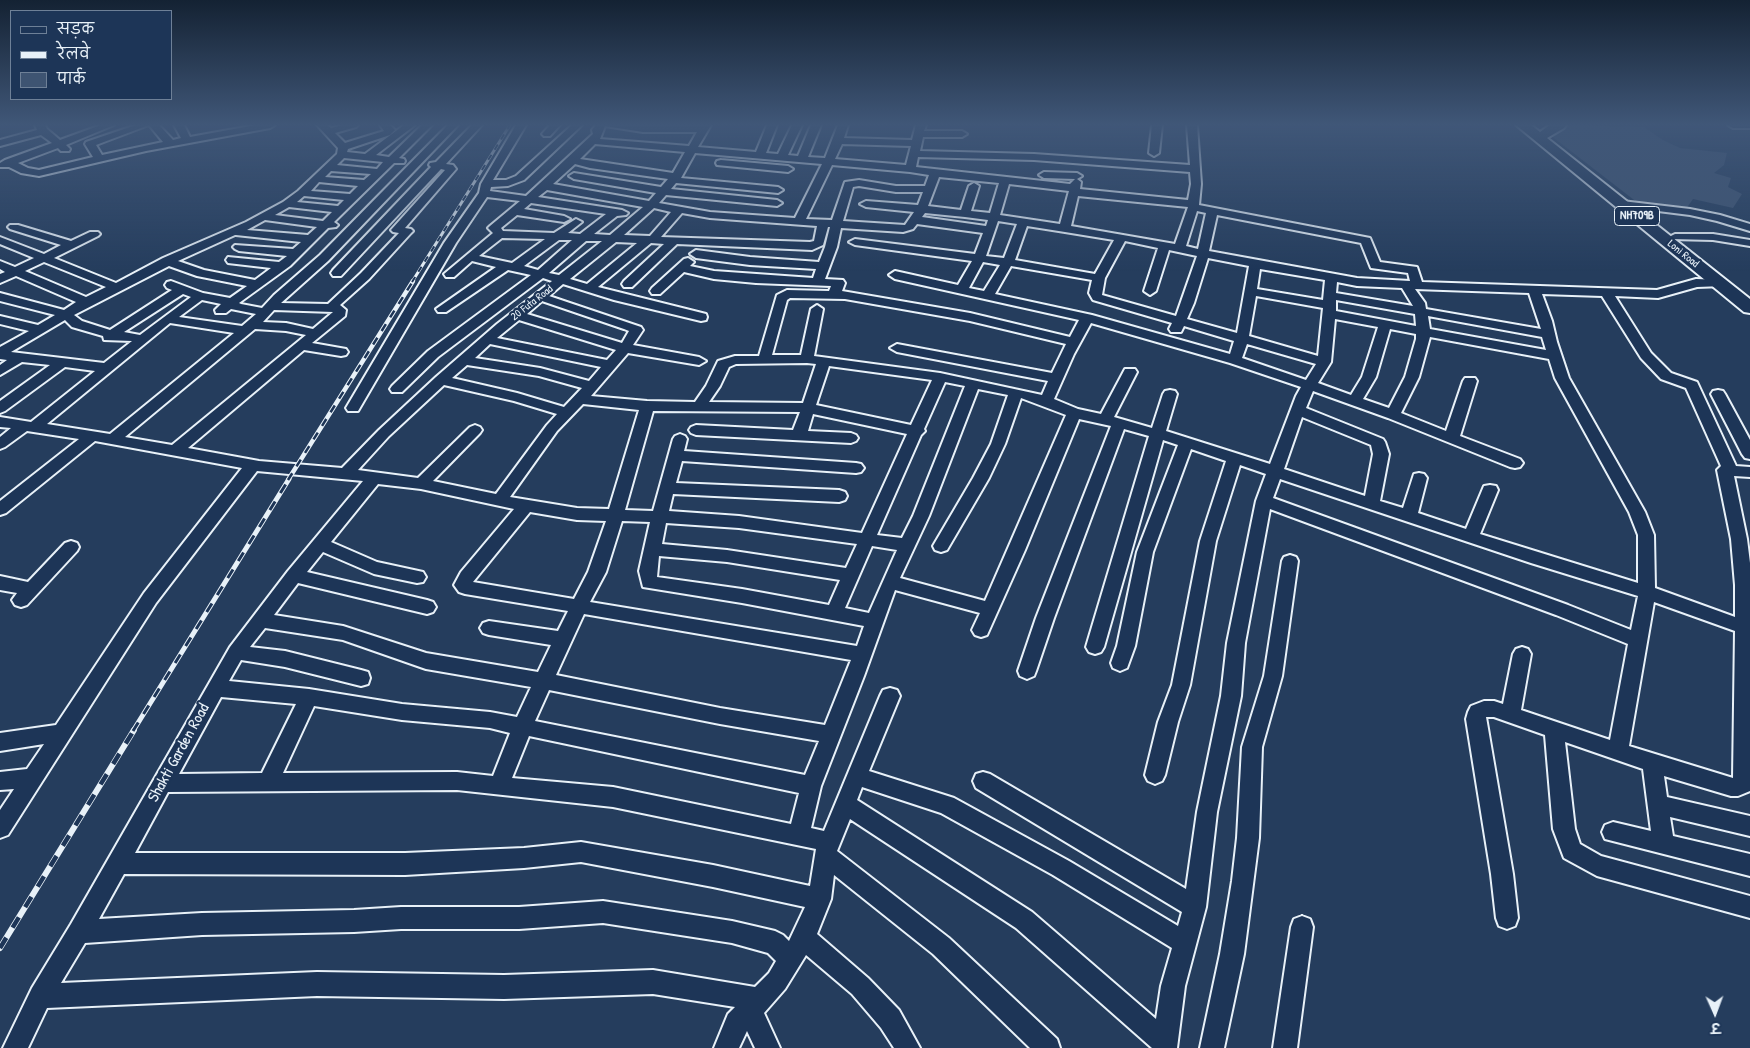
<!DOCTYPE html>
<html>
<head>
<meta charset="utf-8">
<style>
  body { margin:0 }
  #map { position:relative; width:1750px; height:1048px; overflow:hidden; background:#253d5d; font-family:"Patrick Hand","Playpen Sans Deva",sans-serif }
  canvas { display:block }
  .legend { position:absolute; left:10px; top:10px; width:162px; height:90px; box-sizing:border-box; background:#1d3557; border:1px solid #6e8097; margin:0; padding:6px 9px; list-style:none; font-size:15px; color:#e8f1f8 }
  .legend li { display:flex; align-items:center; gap:10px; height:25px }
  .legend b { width:25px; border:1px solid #6e8097 }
  .north { position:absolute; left:1690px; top:988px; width:50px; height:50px; -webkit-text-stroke:4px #1d3557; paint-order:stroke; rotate:178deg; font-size:14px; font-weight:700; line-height:20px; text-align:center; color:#e8f1f8 }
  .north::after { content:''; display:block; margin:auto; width:18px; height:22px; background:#e8f1f8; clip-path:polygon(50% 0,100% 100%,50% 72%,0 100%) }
</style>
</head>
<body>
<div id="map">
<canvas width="1750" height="1048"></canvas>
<ul class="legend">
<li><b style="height:6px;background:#1d3557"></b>सड़क</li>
<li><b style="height:6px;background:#e8f1f8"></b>रेलवे</li>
<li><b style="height:14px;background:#3e5472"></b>पार्क</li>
</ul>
<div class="north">उ</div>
</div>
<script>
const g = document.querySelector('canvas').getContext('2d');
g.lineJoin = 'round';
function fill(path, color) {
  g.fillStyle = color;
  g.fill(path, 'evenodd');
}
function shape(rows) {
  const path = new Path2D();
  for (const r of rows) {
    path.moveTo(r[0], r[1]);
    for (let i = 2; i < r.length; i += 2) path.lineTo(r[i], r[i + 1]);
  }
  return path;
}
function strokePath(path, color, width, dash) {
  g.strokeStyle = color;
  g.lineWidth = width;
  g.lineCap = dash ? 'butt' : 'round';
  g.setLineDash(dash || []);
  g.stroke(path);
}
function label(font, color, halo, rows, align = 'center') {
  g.font = font + ' "Patrick Hand",sans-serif';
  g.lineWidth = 4.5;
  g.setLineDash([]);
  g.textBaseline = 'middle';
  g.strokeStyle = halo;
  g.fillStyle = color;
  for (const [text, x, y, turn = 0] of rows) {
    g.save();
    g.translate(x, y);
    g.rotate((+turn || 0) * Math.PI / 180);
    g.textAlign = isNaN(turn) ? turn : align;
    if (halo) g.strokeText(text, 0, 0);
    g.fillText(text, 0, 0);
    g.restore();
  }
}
fill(shape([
  [1567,125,1644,127,1663,140,1680,148,1727,153,1724,165,1714,173,1731,178,1728,187,1742,194,1733,208,1693,199,1686,209,1638,203,1550,135]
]), '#3e5472');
const minor = shape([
  [35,125,45,125,47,129,60,140,101,125,114,125,66,145,70,149,69,151,61,151,58,148,18,163,28,168,39,170,93,157,85,144,86,142,136,125,149,125,96,145,102,155,163,142,149,125,159,125,173,140,181,138,174,125,184,125,190,137,256,125,275,125,270,128,146,151,39,176,21,173,9,167,0,167,0,163,5,160,52,143,41,135,0,146,0,140,37,130,35,125],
  [317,125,327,125,331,128,343,125,358,125,356,127,335,133,345,143,384,131,380,125,390,125,395,130,390,135,348,149,347,152,365,154,404,125,415,125,376,155,389,157,422,125,432,125,399,158,404,159,405,161,404,163,394,163,334,222,338,225,336,227,328,228,290,266,239,303,241,304,262,308,274,295,320,255,448,125,458,125,328,261,281,303,328,304,361,273,399,233,393,232,391,230,445,170,441,169,341,276,333,276,331,273,333,270,431,167,429,165,430,163,436,162,472,125,482,125,446,164,453,165,456,169,405,228,411,229,413,231,411,233,369,279,340,305,346,310,345,316,312,343,346,349,348,352,346,355,341,356,304,350,188,448,259,461,342,468,379,430,436,377,497,324,552,281,543,278,438,357,402,392,392,392,390,389,392,386,428,351,531,275,508,270,446,312,438,312,436,309,496,267,472,261,454,277,446,277,444,274,493,233,488,228,490,226,520,201,487,197,456,243,358,411,348,411,346,408,444,243,479,193,481,184,516,125,526,125,493,180,506,180,516,176,572,125,582,125,524,180,508,186,491,187,490,191,526,196,593,134,592,130,596,125,711,125,698,147,756,152,767,125,777,125,766,153,778,154,792,125,802,125,788,155,798,156,811,125,821,125,808,157,825,158,838,125,848,125,844,138,912,140,916,125,926,125,924,131,962,131,967,134,962,137,923,137,920,151,1034,154,1190,165,1187,125,1197,125,1201,184,1199,205,1370,238,1380,262,1417,267,1422,282,1657,290,1696,279,1723,280,1725,283,1723,286,1697,287,1658,298,1615,296,1651,353,1671,373,1697,382,1736,466,1750,467,1750,477,1734,476,1747,539,1750,563,1750,791,1738,796,1731,796,1664,776,1667,797,1750,816,1750,836,1670,817,1673,836,1750,854,1750,876,1605,839,1602,832,1605,825,1613,822,1651,831,1643,769,1565,742,1575,829,1580,844,1601,856,1750,896,1750,918,1597,876,1564,858,1553,829,1545,735,1494,717,1486,717,1513,874,1518,918,1515,926,1507,929,1499,926,1496,918,1491,874,1466,719,1468,712,1471,706,1484,701,1494,701,1503,704,1513,654,1516,649,1522,647,1528,649,1531,654,1521,710,1610,740,1628,644,1556,615,1270,509,1245,643,1241,696,1217,812,1206,907,1185,986,1177,1048,1152,1048,1016,928,850,819,837,851,949,938,1057,1039,1060,1048,1030,1048,933,954,834,875,831,899,817,934,868,978,899,1010,920,1048,894,1048,881,1028,852,994,806,955,785,989,764,1013,780,1048,755,1048,747,1031,739,1048,714,1048,728,1014,735,1007,653,994,504,999,317,996,47,1008,28,1048,3,1048,32,988,71,924,230,647,288,571,363,481,257,471,156,603,8,835,0,838,0,810,14,789,0,790,0,772,27,769,44,744,0,751,0,733,56,725,144,593,242,468,95,441,6,513,0,515,0,501,79,439,27,431,5,447,0,449,0,437,11,428,0,427,0,417,31,422,95,371,65,367,5,411,0,413,0,401,50,365,22,362,0,375,0,365,7,360,0,359,0,347,29,331,0,324,0,316,38,325,55,315,0,301,0,293,64,310,76,302,16,276,0,283,0,274,5,272,0,269,0,261,15,267,34,258,0,244,0,237,44,254,61,245,10,229,8,227,10,225,18,225,71,241,90,232,98,232,100,234,98,236,54,258,116,283,163,258,246,222,283,202,298,191,337,154,338,148,317,125],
  [605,126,643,132,697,132,689,146,600,139,605,126],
  [595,144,685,152,673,173,580,159,595,144],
  [842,144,911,146,906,165,835,159,842,144],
  [695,153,822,164,795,218,710,212,659,203,666,195,777,206,782,203,777,200,671,189,676,183,778,193,783,190,778,187,681,178,695,153],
  [918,157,1034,160,1190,172,1191,184,1188,200,1080,189,1081,182,1077,179,1082,176,1077,173,1044,172,1039,175,1044,178,1075,179,1070,184,916,167,918,157],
  [344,158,383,162,377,169,337,165,344,158],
  [575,164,590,168,668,179,661,187,574,173,569,176,574,179,656,193,649,201,553,184,575,164],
  [832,165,910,172,929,175,925,186,896,186,859,180,845,182,832,220,806,219,832,165],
  [331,171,371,174,364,180,325,177,331,171],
  [939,177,999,183,990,213,971,211,979,186,974,183,969,186,961,210,928,206,939,177],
  [319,182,358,186,350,194,311,191,319,182],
  [1009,184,1069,191,1060,224,1000,215,1009,184],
  [859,186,896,192,923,192,918,205,866,201,860,204,866,207,914,212,905,225,843,221,853,187,859,186],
  [547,190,643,207,610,235,594,234,617,216,626,215,628,213,622,210,538,197,547,190],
  [304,196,344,200,338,206,297,202,304,196],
  [1078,196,1188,207,1175,244,1071,226,1078,196],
  [531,203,606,214,580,234,568,233,582,222,576,219,554,233,503,231,501,228,517,215,564,222,570,219,564,216,524,209,531,203],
  [289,207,332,212,323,221,275,215,289,207],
  [654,208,671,212,650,236,624,235,654,208],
  [1197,211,1206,213,1198,249,1186,246,1197,211],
  [682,213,710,218,817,226,814,241,810,242,661,237,682,213],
  [925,213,965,217,988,220,986,226,922,217,925,213],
  [1217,215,1361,243,1371,268,1408,273,1410,281,1357,278,1209,251,1217,215],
  [265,220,317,227,308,235,247,230,265,220],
  [998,221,1017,224,1004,258,986,256,998,221],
  [917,224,983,233,975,254,855,239,849,242,855,245,972,261,958,285,895,271,889,275,895,279,1079,320,1070,337,970,313,842,291,845,283,843,280,825,279,837,247,841,228,903,232,913,229,917,224],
  [1027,226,1065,232,1114,240,1095,274,1015,260,1027,226],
  [828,227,830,227,825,247,819,262,750,257,696,250,690,254,696,258,750,265,816,269,813,278,714,271,690,266,694,262,688,258,684,259,652,288,650,291,652,294,660,294,684,272,714,279,756,283,831,286,829,291,787,290,777,295,759,356,735,356,718,361,706,386,695,402,647,401,591,396,628,353,699,365,706,361,699,357,633,345,643,330,641,327,549,296,563,284,614,300,701,321,706,320,707,317,706,314,598,287,651,243,664,244,624,281,622,284,624,287,632,287,677,244,812,250,823,245,828,227],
  [235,235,236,235,301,242,293,249,235,245,233,247,235,249,239,251,287,256,279,262,228,257,226,260,228,263,271,268,255,280,204,270,178,261,235,235],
  [502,238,545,239,512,263,479,256,502,238],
  [559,240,572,240,538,270,524,266,559,240],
  [586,241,602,241,559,275,549,273,586,241],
  [1125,241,1158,248,1144,291,1150,295,1156,291,1169,250,1197,256,1176,316,1102,295,1105,278,1125,241],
  [616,242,637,243,587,284,570,279,616,242],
  [1208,258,1249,266,1237,333,1187,319,1194,303,1208,258],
  [44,262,106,287,86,297,25,271,44,262],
  [983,262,1000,265,984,291,969,288,983,262],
  [169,266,197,276,247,286,230,298,203,293,171,281,167,282,165,285,167,288,172,290,110,330,82,321,74,315,169,266],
  [1011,266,1092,280,1089,293,1093,300,1172,323,1169,329,1171,332,1181,332,1184,326,1234,341,1230,354,1092,315,995,294,1011,266],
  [1260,269,1325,280,1323,300,1257,289,1260,269],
  [1337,282,1357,286,1402,288,1413,306,1336,293,1337,282],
  [1415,289,1529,293,1541,329,1426,309,1425,303,1415,289],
  [183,294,191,297,140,335,124,332,183,294],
  [1542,294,1602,296,1641,358,1661,379,1686,388,1721,466,1717,470,1731,539,1735,585,1735,617,1655,588,1654,535,1645,512,1569,378,1557,342,1552,321,1542,294],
  [1256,296,1323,308,1318,356,1249,336,1256,296],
  [790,298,845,299,970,321,1066,344,1052,373,897,344,890,348,897,352,1048,381,1042,395,940,373,814,356,823,309,817,305,811,309,801,355,772,355,787,300,790,298],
  [202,300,221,304,215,310,216,313,226,313,231,309,256,314,242,326,179,317,202,300],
  [1336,300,1415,314,1416,326,1336,311,1336,300],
  [542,301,624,329,629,331,622,343,527,314,542,301],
  [274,310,333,312,313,329,286,323,263,322,274,310],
  [1428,316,1542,337,1546,350,1430,329,1428,316],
  [1335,319,1378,327,1362,377,1351,395,1318,383,1331,362,1335,319],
  [65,320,72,327,103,336,104,340,132,341,104,363,11,352,65,320],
  [519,320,616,350,607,360,497,338,519,320],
  [170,323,234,333,110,434,47,424,170,323],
  [1091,323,1230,363,1301,387,1296,396,1270,464,1166,431,1177,394,1175,391,1170,390,1165,391,1163,394,1152,428,1114,417,1137,372,1135,369,1125,369,1101,414,1078,409,1054,399,1074,354,1091,323],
  [255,329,286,331,306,335,172,445,125,437,255,329],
  [1390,329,1416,334,1416,339,1405,377,1389,408,1363,399,1376,377,1390,329],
  [1430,337,1549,359,1555,378,1629,512,1638,535,1638,583,1480,534,1498,490,1496,486,1490,485,1484,486,1466,529,1418,513,1427,478,1424,474,1419,473,1414,474,1403,508,1380,501,1389,454,1385,442,1383,439,1306,408,1313,391,1388,418,1510,467,1515,468,1520,467,1523,463,1520,459,1460,436,1477,381,1475,378,1465,378,1463,381,1446,431,1401,413,1419,377,1430,337],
  [490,344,601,367,589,381,540,368,475,358,490,344],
  [1247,344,1316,364,1306,380,1242,358,1247,344],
  [807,363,816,364,803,403,709,402,720,386,729,367,736,364,807,363],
  [467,365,539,376,582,388,564,407,517,393,452,378,467,365],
  [829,366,932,380,911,425,816,405,829,366],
  [945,382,965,386,913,516,902,538,877,535,921,435,925,431,924,429,945,382],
  [444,385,514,401,557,414,547,425,496,494,433,481,480,433,482,430,480,427,475,425,470,427,418,478,358,470,389,436,444,385],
  [978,389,1008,395,991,444,973,478,933,546,935,550,941,552,947,550,989,478,1005,444,1021,398,1066,415,985,601,900,578,929,516,978,389],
  [583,404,639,410,609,509,577,508,510,497,557,431,583,404],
  [653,411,800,412,793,430,696,425,691,427,689,430,691,433,696,435,851,443,856,441,858,438,856,435,851,433,808,431,813,414,907,434,862,533,739,516,669,511,673,494,839,502,845,500,847,496,845,492,839,490,676,483,682,461,856,473,861,472,864,468,861,464,856,463,684,451,687,439,685,436,680,434,675,436,673,439,653,511,625,510,653,411],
  [1302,417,1371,445,1373,454,1365,496,1284,469,1302,417],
  [1079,419,1111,426,1036,618,1018,671,1020,676,1027,679,1034,676,1036,671,1054,618,1124,429,1149,436,1086,647,1089,652,1095,654,1101,652,1104,647,1163,440,1178,445,1137,552,1117,646,1111,663,1113,668,1120,671,1127,668,1135,646,1153,552,1191,449,1226,461,1200,541,1172,685,1158,722,1145,775,1148,781,1155,784,1162,781,1165,775,1178,722,1190,685,1216,541,1240,465,1266,474,1256,501,1227,643,1221,696,1197,812,1186,889,990,774,983,772,976,774,973,781,976,788,1182,912,1178,926,1069,861,954,798,869,771,900,696,897,690,890,688,883,690,880,696,824,831,811,828,821,786,864,676,895,590,980,613,972,630,975,635,981,637,987,635,1025,550,1079,419],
  [1280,479,1531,563,1638,596,1631,630,1568,605,1273,498,1280,479],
  [378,484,421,489,514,509,461,572,454,585,459,592,465,594,568,611,558,631,489,621,483,623,480,628,483,633,489,635,551,645,538,672,426,653,343,626,274,615,298,583,427,614,433,612,436,607,433,602,427,600,307,572,323,552,374,574,417,583,423,582,426,577,423,572,377,562,331,542,378,484],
  [530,512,577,520,606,521,588,572,574,599,473,582,530,512],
  [622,521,650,522,639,571,643,587,742,603,864,626,857,646,590,602,606,572,622,521],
  [666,523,739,528,857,544,846,568,727,550,662,544,666,523],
  [872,546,897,550,869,613,845,608,872,546],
  [659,556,727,562,840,580,829,605,742,589,657,577,659,556],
  [1654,602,1735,631,1733,778,1629,746,1654,602],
  [584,614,851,660,825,725,720,708,556,675,584,614],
  [265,628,343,640,426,669,531,687,517,717,490,712,402,704,309,689,229,681,241,660,285,667,361,686,368,684,370,678,368,672,361,670,285,651,250,647,265,628],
  [549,690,720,724,819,741,805,775,535,721,549,690],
  [221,697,296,704,262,773,179,774,221,697],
  [314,706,402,720,490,728,510,733,493,776,457,772,283,773,314,706],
  [529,736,799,793,791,824,613,787,512,778,529,736],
  [862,787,941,813,1053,875,1172,948,1161,986,1156,1019,1032,912,857,800,862,787],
  [457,790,613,807,816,849,810,886,713,865,581,842,524,848,405,853,135,853,168,792,457,790],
  [581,862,713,887,805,907,789,941,783,935,775,931,732,921,603,901,519,907,401,907,354,910,202,913,99,919,124,874,405,875,524,868,581,862],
  [603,923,732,943,768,953,776,961,769,973,755,987,653,970,504,975,317,972,61,983,85,943,202,935,354,932,401,929,519,929,603,923],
  [550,125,560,125,550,136,544,136,542,134,550,125],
  [1152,125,1162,125,1159,153,1154,156,1149,153,1152,125],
  [1728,125,1750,125,1750,128,1733,128,1728,125],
  [721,160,788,166,793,169,788,172,717,165,716,163,717,161,721,160],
  [1622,201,1690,209,1720,215,1750,224,1750,231,1717,221,1690,215,1618,206,1616,204,1622,201],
  [1675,234,1713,234,1750,240,1750,246,1713,240,1671,239,1669,237,1675,234],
  [1718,390,1723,391,1725,394,1750,440,1750,459,1745,458,1742,454,1711,394,1713,391,1718,390],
  [71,541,77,543,79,547,77,551,27,605,21,607,15,605,12,600,17,593,0,590,0,576,28,582,65,543,71,541],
  [1290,555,1296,557,1298,561,1282,676,1262,747,1259,838,1244,954,1224,1048,1200,1048,1220,954,1232,881,1237,838,1242,747,1264,676,1282,561,1284,557,1290,555],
  [1302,916,1310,919,1313,927,1297,1048,1273,1048,1291,927,1294,919,1302,916]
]);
const highway = shape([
  [1516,125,1531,125,1540,132,1550,125,1566,125,1564,128,1547,138,1750,299,1750,313,1744,312,1516,125]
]);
strokePath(minor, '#e8f1f8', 4);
strokePath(highway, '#e8f1f8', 4);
fill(minor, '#1d3557');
fill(highway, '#1d3557');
const railFar3 = shape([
  [412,282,510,125]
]);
const railFar2 = shape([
  [288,480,413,281]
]);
const railFar1 = shape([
  [133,731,289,479]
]);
const rail = shape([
  [0,948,134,730]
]);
strokePath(railFar3, '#e8f1f8', 3);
strokePath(railFar2, '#e8f1f8', 4.5);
strokePath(railFar1, '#e8f1f8', 5);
strokePath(rail, '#e8f1f8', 6);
strokePath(railFar3, '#1d3557', 2, [6]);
strokePath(railFar2, '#1d3557', 2.5, [8]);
strokePath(railFar1, '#1d3557', 3, [10]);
strokePath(rail, '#1d3557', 4.5, [12]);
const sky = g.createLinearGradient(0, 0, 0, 271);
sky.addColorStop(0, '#142233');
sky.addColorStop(0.46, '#405778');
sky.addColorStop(1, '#40577800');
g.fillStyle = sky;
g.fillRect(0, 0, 1750, 271);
label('11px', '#e8f1f8', '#1d3557', [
  ["Loni Road",1683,254,39],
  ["20 Futa Road",532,303,-38]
]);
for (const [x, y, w] of [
  [1637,216,45]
]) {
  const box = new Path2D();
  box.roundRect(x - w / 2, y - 9.5, w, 19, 4);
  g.fillStyle = '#1d3557';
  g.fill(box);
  strokePath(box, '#e8f1f8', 1);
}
label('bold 12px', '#e8f1f8', null, [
  ["NH709B",1637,216]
]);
label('16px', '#e8f1f8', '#1d3557', [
  ["Shakti Garden Road",179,753,-61]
]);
</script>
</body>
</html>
